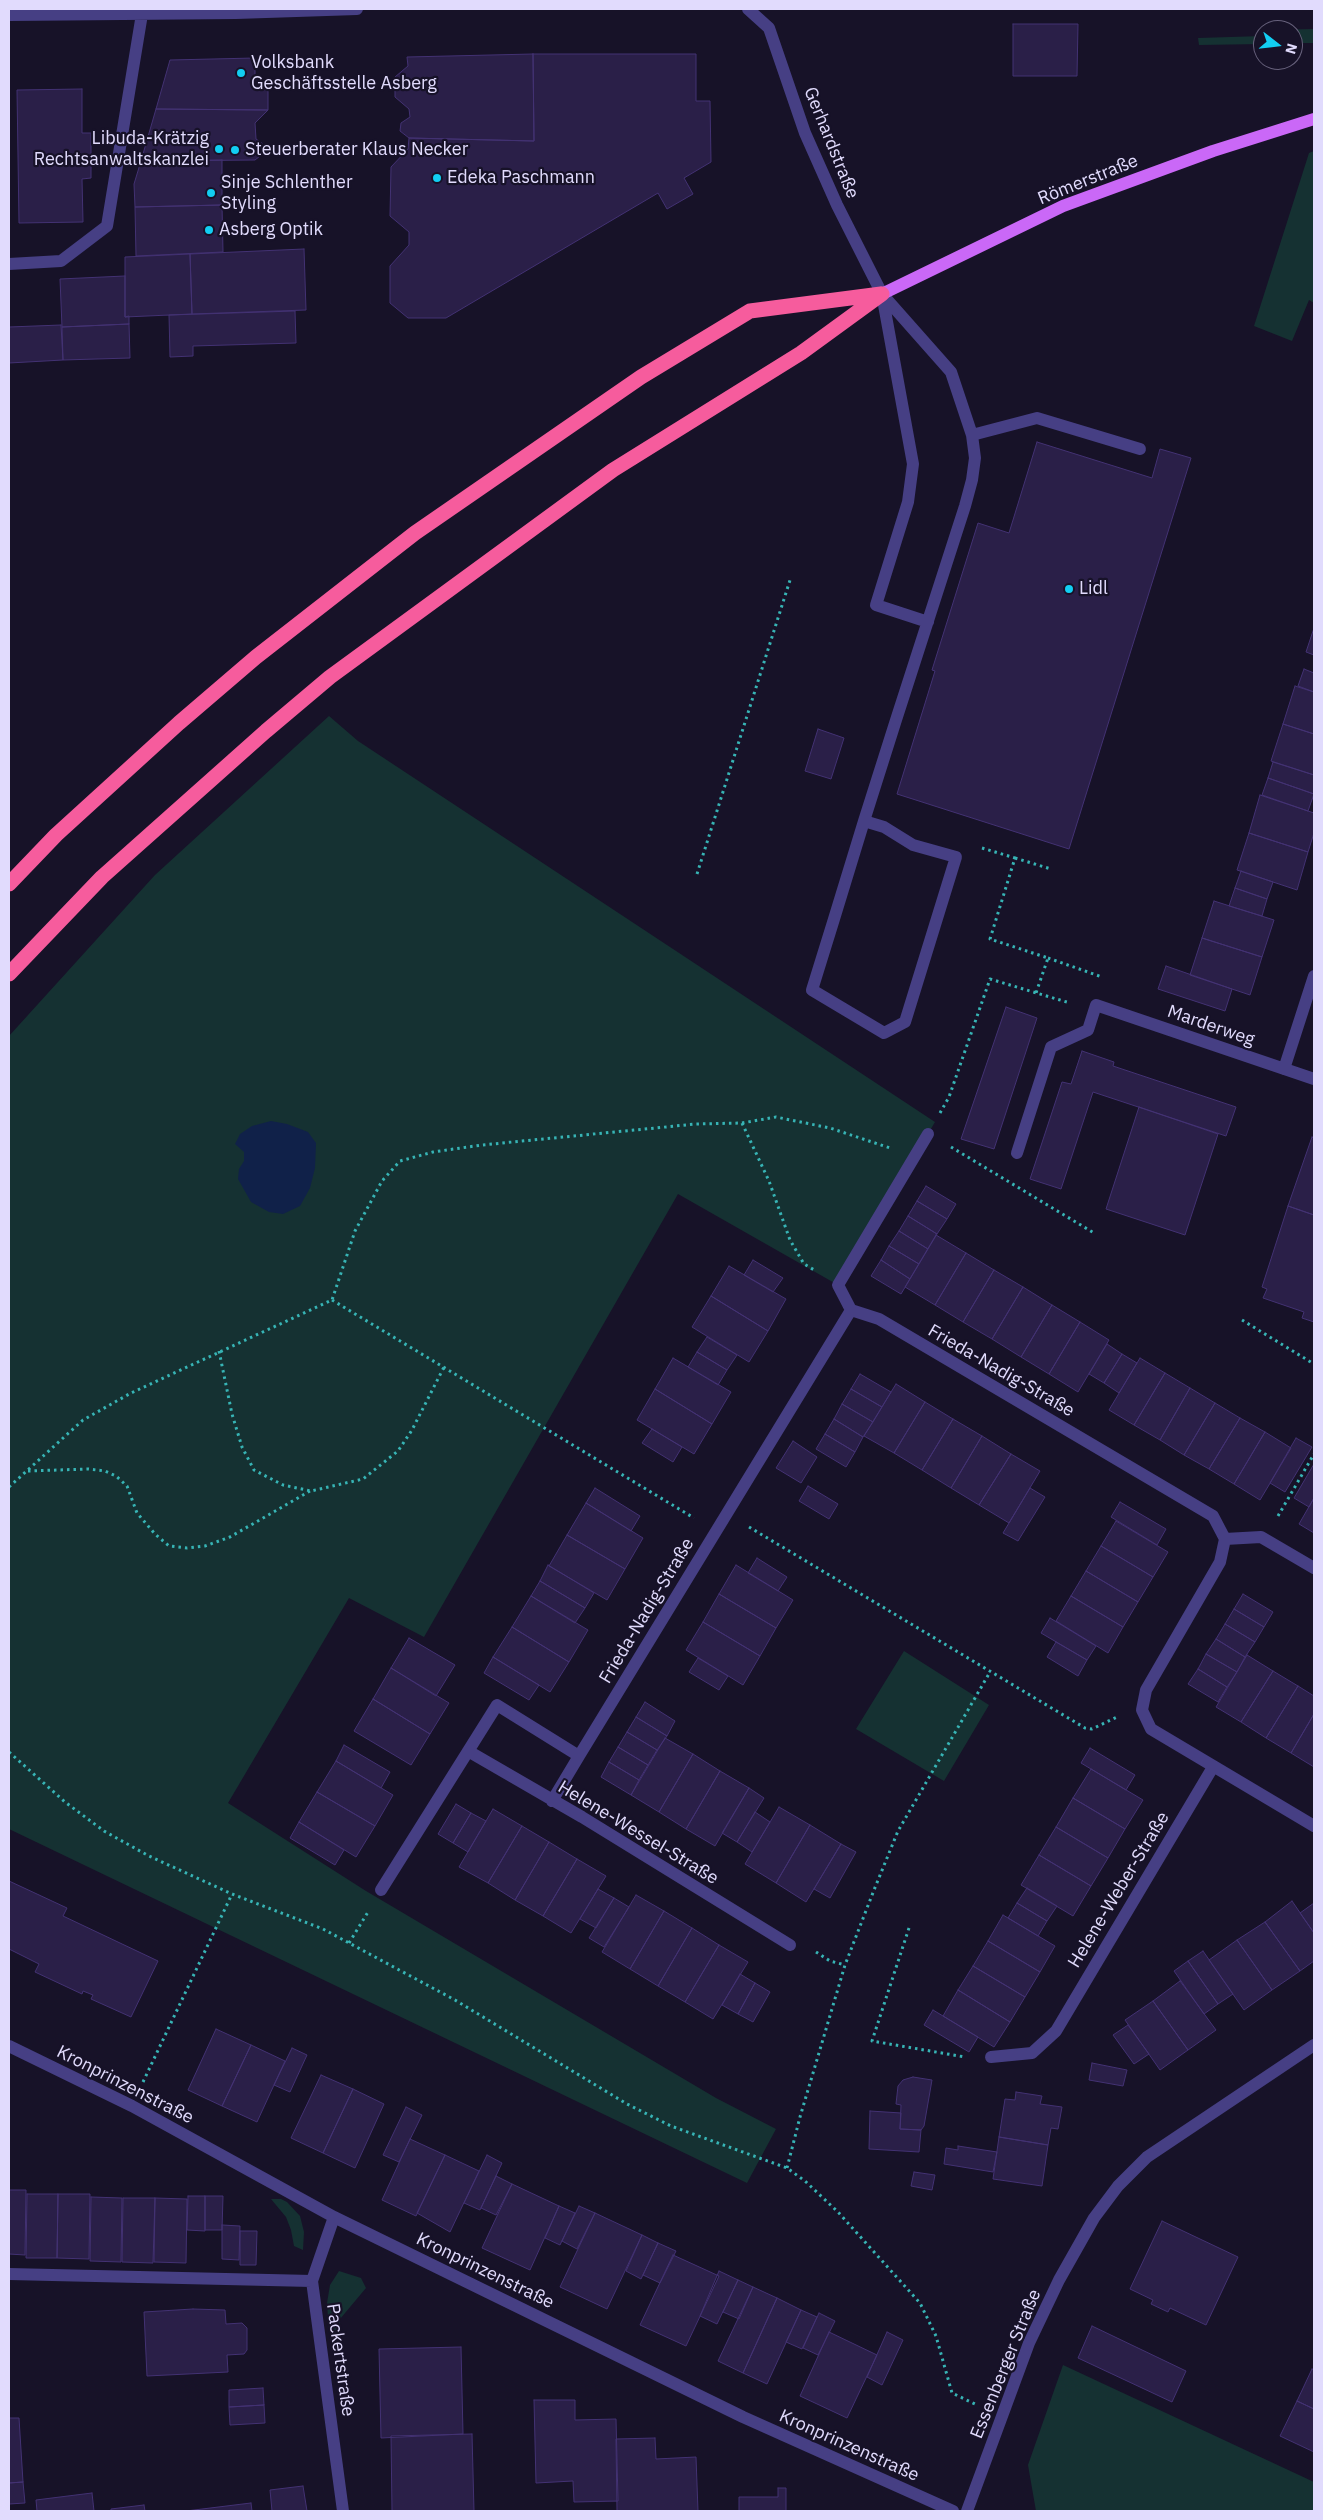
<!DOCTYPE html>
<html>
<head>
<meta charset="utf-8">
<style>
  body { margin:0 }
  #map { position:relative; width:1323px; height:2520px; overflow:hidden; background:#171228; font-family:"IBM Plex Sans",sans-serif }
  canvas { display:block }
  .frame { position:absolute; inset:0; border:10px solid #e1dbfd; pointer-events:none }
  .north { position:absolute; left:1253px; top:20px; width:50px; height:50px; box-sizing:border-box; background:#171228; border:1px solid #68627d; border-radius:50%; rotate:106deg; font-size:14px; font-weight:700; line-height:20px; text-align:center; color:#e1dbfd }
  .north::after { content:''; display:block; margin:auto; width:18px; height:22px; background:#12cef2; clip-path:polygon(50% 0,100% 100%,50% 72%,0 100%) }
</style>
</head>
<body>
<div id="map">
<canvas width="1323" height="2520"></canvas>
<div class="frame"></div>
<div class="north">N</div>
</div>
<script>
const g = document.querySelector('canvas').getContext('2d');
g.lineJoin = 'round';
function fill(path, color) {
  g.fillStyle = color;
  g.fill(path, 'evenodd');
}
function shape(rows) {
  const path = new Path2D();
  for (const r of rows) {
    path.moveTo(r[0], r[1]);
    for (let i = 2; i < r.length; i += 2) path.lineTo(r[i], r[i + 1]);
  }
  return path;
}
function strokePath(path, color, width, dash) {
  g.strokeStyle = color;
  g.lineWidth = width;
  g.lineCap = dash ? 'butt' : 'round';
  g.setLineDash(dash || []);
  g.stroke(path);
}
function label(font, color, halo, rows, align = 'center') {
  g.font = font + ' "IBM Plex Sans",sans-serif';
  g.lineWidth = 4.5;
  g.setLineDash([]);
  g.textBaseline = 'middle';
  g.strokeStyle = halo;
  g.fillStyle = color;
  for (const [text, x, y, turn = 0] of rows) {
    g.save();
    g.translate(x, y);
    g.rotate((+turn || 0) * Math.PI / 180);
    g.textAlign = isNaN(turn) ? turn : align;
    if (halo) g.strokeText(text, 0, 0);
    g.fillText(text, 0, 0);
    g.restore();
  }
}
fill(shape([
  [1314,29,1314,43,1293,43,1293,30,1274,30],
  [1263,36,1263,44,1199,45,1198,38],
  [1314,151,1314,303,1309,300,1292,341,1254,326,1309,153],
  [329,716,358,741,935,1122,838,1285,678,1194,424,1637,349,1598,228,1803,366,1891,716,2098,776,2129,747,2183,9,1829,9,1036,155,875],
  [904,1651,989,1705,944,1781,856,1729],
  [271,2199,281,2199,287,2202,300,2216,304,2232,303,2250,294,2246,291,2230,286,2217],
  [339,2271,361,2278,366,2288,340,2319,340,2349,339,2343,329,2332,327,2303,330,2285],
  [1063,2365,1314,2482,1314,2511,1036,2511,1028,2465]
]), '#153132');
fill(shape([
  [271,1121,287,1124,308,1132,316,1143,315,1168,310,1188,300,1206,283,1214,269,1212,251,1202,238,1179,239,1169,244,1161,244,1152,235,1144,240,1134,252,1126]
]), '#102149');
const building = shape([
  [1013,24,1078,24,1077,76,1013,76,1013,24],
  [533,54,696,54,696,101,710,101,711,162,684,178,693,194,667,209,658,193,446,318,408,318,390,303,390,266,409,245,409,232,390,216,391,167,408,149,409,138,534,141,533,54],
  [533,54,534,141,409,138,400,131,401,123,410,117,409,109,395,97,395,77,408,66,407,57,533,54],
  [255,58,255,78,268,89,268,110,156,109,170,60,255,58],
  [82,89,82,133,91,133,91,178,82,179,83,222,19,223,17,90,82,89],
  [156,109,268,110,255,123,256,139,263,144,264,153,255,160,141,161,156,109],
  [222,160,222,205,135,207,134,184,141,161,222,160],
  [222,205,223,252,136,256,135,207,222,205],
  [304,249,306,310,192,314,190,254,304,249],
  [190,254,192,314,125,317,125,257,190,254],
  [125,276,125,317,129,316,129,324,62,327,60,279,125,276],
  [295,311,296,343,193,346,193,356,170,357,169,315,295,311],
  [129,324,130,358,63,360,62,327,129,324],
  [61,325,63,360,9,363,9,327,61,325],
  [1037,442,1152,478,1160,449,1191,458,1069,849,897,794,935,671,932,670,978,523,1009,533,1037,442],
  [1314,628,1314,655,1306,652,1314,628],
  [1304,669,1314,673,1314,692,1298,686,1304,669],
  [1295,686,1314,692,1314,734,1283,724,1295,686],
  [1283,724,1314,734,1314,775,1271,761,1283,724],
  [818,729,844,738,831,779,805,771,818,729],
  [1273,762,1314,775,1314,794,1268,778,1273,762],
  [1268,778,1314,794,1308,811,1262,795,1268,778],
  [1260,795,1314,813,1314,833,1308,852,1249,833,1260,795],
  [1249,833,1308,852,1297,890,1237,870,1249,833],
  [1241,871,1273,882,1267,899,1235,888,1241,871],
  [1235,888,1267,899,1262,916,1229,906,1235,888],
  [1214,901,1274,920,1262,957,1202,938,1214,901],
  [1202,938,1262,957,1250,995,1190,975,1202,938],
  [1166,966,1232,989,1225,1011,1158,989,1166,966],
  [1006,1007,1037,1018,994,1149,961,1139,1006,1007],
  [1082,1051,1114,1062,1113,1066,1236,1107,1226,1136,1093,1092,1061,1189,1030,1179,1062,1082,1071,1084,1082,1051],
  [1139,1107,1218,1134,1185,1235,1106,1209,1139,1107],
  [1312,1137,1314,1138,1314,1215,1288,1206,1312,1137],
  [926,1186,956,1204,947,1219,917,1201,926,1186],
  [917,1201,947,1219,937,1234,908,1216,917,1201],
  [1288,1206,1314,1215,1314,1322,1302,1318,1304,1312,1263,1298,1267,1289,1262,1287,1288,1206],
  [908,1216,937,1234,928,1249,899,1231,908,1216],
  [899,1231,928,1249,919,1264,889,1246,899,1231],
  [936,1235,966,1253,935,1305,905,1287,936,1235],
  [889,1246,919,1264,910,1279,881,1260,889,1246],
  [966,1253,994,1270,963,1322,935,1305,966,1253],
  [753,1260,783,1278,773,1292,744,1275,753,1260],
  [881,1260,910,1279,901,1294,871,1276,881,1260],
  [729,1266,786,1299,768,1331,711,1296,729,1266],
  [994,1270,1023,1287,992,1339,963,1322,994,1270],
  [1023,1287,1052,1305,1021,1357,992,1339,1023,1287],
  [711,1296,768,1331,749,1362,692,1327,711,1296],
  [1052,1305,1080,1322,1049,1374,1021,1357,1052,1305],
  [1080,1322,1109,1340,1078,1392,1049,1374,1080,1322],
  [707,1337,737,1355,727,1370,697,1352,707,1337],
  [1107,1344,1122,1354,1104,1383,1089,1374,1107,1344],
  [697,1352,727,1370,718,1385,688,1367,697,1352],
  [1122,1354,1137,1363,1119,1393,1104,1383,1122,1354],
  [673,1358,731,1392,712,1424,655,1389,673,1358],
  [1140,1358,1165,1373,1134,1425,1109,1410,1140,1358],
  [1165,1373,1190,1388,1160,1440,1134,1425,1165,1373],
  [860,1374,891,1392,882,1407,851,1389,860,1374],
  [896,1384,925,1402,894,1453,864,1436,896,1384],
  [1190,1388,1215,1403,1184,1455,1160,1440,1190,1388],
  [655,1389,712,1424,694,1454,637,1420,655,1389],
  [851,1389,882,1407,873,1422,842,1404,851,1389],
  [925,1402,953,1419,922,1470,894,1453,925,1402],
  [1215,1403,1240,1418,1209,1469,1184,1455,1215,1403],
  [842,1404,873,1422,863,1437,834,1419,842,1404],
  [1240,1418,1265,1432,1234,1484,1209,1469,1240,1418],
  [834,1419,863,1437,855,1452,825,1434,834,1419],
  [953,1419,982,1436,951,1488,922,1470,953,1419],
  [652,1429,682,1447,673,1462,642,1443,652,1429],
  [1265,1432,1291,1448,1260,1500,1234,1484,1265,1432],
  [825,1434,855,1452,846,1467,816,1449,825,1434],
  [982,1436,1011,1454,979,1505,951,1488,982,1436],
  [1296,1438,1312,1447,1285,1492,1270,1483,1296,1438],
  [793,1441,817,1457,801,1483,776,1468,793,1441],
  [1011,1454,1040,1471,1009,1523,979,1505,1011,1454],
  [1314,1464,1314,1498,1309,1507,1294,1498,1314,1464],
  [808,1486,838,1504,829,1519,799,1501,808,1486],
  [595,1488,640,1516,631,1531,586,1503,595,1488],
  [1030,1488,1045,1497,1018,1541,1003,1533,1030,1488],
  [1314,1498,1314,1533,1299,1524,1314,1498],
  [1120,1502,1166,1529,1157,1545,1111,1517,1120,1502],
  [586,1503,643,1538,625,1569,567,1535,586,1503],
  [1116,1521,1168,1552,1153,1577,1101,1546,1116,1521],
  [567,1535,625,1569,607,1600,549,1566,567,1535],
  [1101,1546,1153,1577,1138,1602,1086,1571,1101,1546],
  [757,1558,787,1577,778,1591,748,1573,757,1558],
  [548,1565,594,1593,585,1608,540,1581,548,1565],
  [736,1565,793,1600,776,1628,719,1594,736,1565],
  [1086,1571,1138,1602,1123,1627,1071,1596,1086,1571],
  [540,1581,585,1608,575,1623,531,1596,540,1581],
  [719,1594,776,1628,760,1656,703,1622,719,1594],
  [1243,1594,1273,1612,1264,1627,1234,1609,1243,1594],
  [531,1596,588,1630,569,1662,512,1627,531,1596],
  [1071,1596,1123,1627,1108,1653,1056,1621,1071,1596],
  [1234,1609,1264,1627,1255,1642,1225,1624,1234,1609],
  [1050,1618,1096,1646,1087,1660,1041,1633,1050,1618],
  [703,1622,760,1656,743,1685,686,1650,703,1622],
  [1225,1624,1255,1642,1245,1657,1216,1639,1225,1624],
  [512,1627,569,1662,550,1692,493,1657,512,1627],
  [409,1638,455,1665,436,1696,391,1668,409,1638],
  [1216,1639,1245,1657,1237,1672,1206,1654,1216,1639],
  [1056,1642,1087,1660,1078,1676,1047,1657,1056,1642],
  [1206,1654,1237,1672,1227,1687,1198,1669,1206,1654],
  [1247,1655,1273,1671,1241,1722,1216,1707,1247,1655],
  [493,1657,539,1685,529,1700,484,1673,493,1657],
  [698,1658,728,1676,719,1690,689,1672,698,1658],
  [391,1668,449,1703,430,1734,373,1699,391,1668],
  [1198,1669,1227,1687,1218,1702,1188,1684,1198,1669],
  [1273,1671,1298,1686,1266,1738,1241,1722,1273,1671],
  [1298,1686,1314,1696,1314,1714,1291,1753,1266,1738,1298,1686],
  [373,1699,430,1734,411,1765,354,1731,373,1699],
  [645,1702,675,1721,667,1736,636,1717,645,1702],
  [1314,1714,1314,1767,1291,1753,1314,1714],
  [636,1717,667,1736,657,1750,627,1732,636,1717],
  [627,1732,657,1750,648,1765,618,1747,627,1732],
  [665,1738,693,1754,659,1812,631,1795,665,1738],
  [344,1745,390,1772,381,1788,336,1761,344,1745],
  [618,1747,648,1765,639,1780,609,1762,618,1747],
  [1090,1748,1135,1775,1126,1790,1081,1763,1090,1748],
  [693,1754,720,1771,686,1829,659,1812,693,1754],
  [336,1761,393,1795,375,1826,317,1792,336,1761],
  [609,1762,639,1780,631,1795,601,1777,609,1762],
  [1091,1769,1143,1800,1125,1829,1073,1798,1091,1769],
  [720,1771,749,1788,715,1846,686,1829,720,1771],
  [749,1788,764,1798,737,1842,722,1833,749,1788],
  [317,1792,375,1826,356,1857,299,1822,317,1792],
  [1073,1798,1125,1829,1108,1858,1056,1827,1073,1798],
  [456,1804,471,1813,453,1843,438,1834,456,1804],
  [779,1807,810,1825,776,1883,745,1864,779,1807],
  [493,1809,522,1826,488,1883,459,1867,493,1809],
  [755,1812,770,1822,752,1852,737,1842,755,1812],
  [471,1813,486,1821,468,1852,453,1843,471,1813],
  [299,1822,344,1850,335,1865,290,1838,299,1822],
  [810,1825,841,1844,806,1902,776,1883,810,1825],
  [522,1826,549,1842,515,1900,488,1883,522,1826],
  [1056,1827,1108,1858,1091,1886,1039,1855,1056,1827],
  [549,1842,577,1859,543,1916,515,1900,549,1842],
  [841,1844,856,1852,830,1898,814,1889,841,1844],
  [1039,1855,1091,1886,1073,1916,1021,1885,1039,1855],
  [577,1859,606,1876,571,1933,543,1916,577,1859],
  [9,1881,67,1908,63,1916,158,1961,131,2017,91,1999,93,1995,83,1991,82,1994,35,1972,39,1964,9,1949,9,1881],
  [1027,1888,1057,1906,1047,1921,1017,1903,1027,1888],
  [598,1889,614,1898,596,1928,580,1919,598,1889],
  [636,1895,664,1911,630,1969,602,1952,636,1895],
  [614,1898,629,1907,604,1947,589,1938,614,1898],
  [1292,1901,1314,1933,1314,1961,1300,1971,1265,1922,1292,1901],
  [1017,1903,1047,1921,1038,1936,1008,1918,1017,1903],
  [1314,1903,1314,1933,1300,1913,1314,1903],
  [664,1911,692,1928,658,1986,630,1969,664,1911],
  [1003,1915,1055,1946,1040,1972,988,1941,1003,1915],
  [1265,1922,1300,1971,1272,1990,1237,1940,1265,1922],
  [692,1928,719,1945,685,2002,658,1986,692,1928],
  [1237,1940,1272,1990,1244,2010,1209,1960,1237,1940],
  [988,1941,1040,1972,1025,1997,973,1966,988,1941],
  [719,1945,748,1962,713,2019,685,2002,719,1945],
  [1203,1951,1233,1994,1218,2004,1188,1961,1203,1951],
  [1188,1961,1218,2004,1204,2014,1174,1971,1188,1961],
  [973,1966,1025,1997,1010,2022,958,1990,973,1966],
  [740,1974,755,1983,738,2014,722,2005,740,1974],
  [1180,1981,1216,2030,1188,2050,1153,2001,1180,1981],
  [755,1983,770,1992,753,2022,738,2014,755,1983],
  [958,1990,1010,2022,994,2047,943,2016,958,1990],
  [1153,2001,1188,2050,1160,2070,1125,2020,1153,2001],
  [933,2010,978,2037,969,2052,924,2025,933,2010],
  [1128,2025,1149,2054,1134,2064,1113,2035,1128,2025],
  [216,2029,251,2045,222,2106,188,2090,216,2029],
  [251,2045,285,2061,257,2122,222,2106,251,2045],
  [292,2048,307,2055,290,2092,274,2085,292,2048],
  [1092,2063,1127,2070,1123,2086,1089,2080,1092,2063],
  [321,2075,353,2089,323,2153,291,2138,321,2075],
  [913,2077,932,2080,924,2126,921,2130,900,2129,901,2105,896,2104,898,2086,903,2080,913,2077],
  [353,2089,384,2104,355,2168,323,2153,353,2089],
  [1016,2092,1042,2096,1040,2104,1062,2107,1058,2129,1051,2128,1048,2145,999,2137,1005,2099,1015,2100,1016,2092],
  [406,2107,422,2115,399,2162,383,2155,406,2107],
  [870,2111,901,2113,900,2129,921,2130,919,2152,869,2149,870,2111],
  [999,2137,1048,2145,1042,2186,993,2179,999,2137],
  [410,2139,445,2155,416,2216,382,2200,410,2139],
  [958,2146,997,2152,993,2172,944,2164,946,2148,958,2150,958,2146],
  [445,2155,479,2171,450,2232,417,2213,445,2155],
  [487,2155,502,2163,480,2210,464,2203,487,2155],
  [914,2172,935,2175,932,2190,911,2186,914,2172],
  [496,2176,512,2184,496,2215,481,2208,496,2176],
  [512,2184,559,2206,530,2270,482,2248,512,2184],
  [9,2190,26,2190,25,2255,9,2254,9,2190],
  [27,2194,58,2194,57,2258,26,2258,27,2194],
  [58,2194,90,2194,89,2259,57,2258,58,2194],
  [188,2196,205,2196,205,2231,187,2230,188,2196],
  [205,2196,223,2196,222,2230,205,2230,205,2196],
  [91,2197,122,2198,121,2262,90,2261,91,2197],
  [123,2198,155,2198,153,2263,122,2262,123,2198],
  [155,2198,187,2199,186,2263,154,2262,155,2198],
  [559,2206,575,2213,560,2245,545,2238,559,2206],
  [579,2206,595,2213,577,2249,562,2241,579,2206],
  [595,2213,642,2235,607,2309,560,2287,595,2213],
  [1162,2221,1238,2257,1206,2325,1170,2308,1168,2312,1151,2304,1153,2300,1130,2289,1162,2221],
  [222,2225,240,2226,239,2260,222,2259,222,2225],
  [240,2231,257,2231,256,2265,240,2265,240,2231],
  [642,2235,658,2243,641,2279,626,2271,642,2235],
  [658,2243,676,2251,660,2283,643,2275,658,2243],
  [673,2255,719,2276,686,2346,640,2325,673,2255],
  [719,2271,738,2280,717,2324,700,2316,719,2271],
  [738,2280,753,2287,739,2319,723,2312,738,2280],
  [753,2287,777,2298,743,2373,718,2361,753,2287],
  [777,2298,801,2310,767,2384,743,2373,777,2298],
  [193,2309,225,2310,226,2324,242,2323,247,2328,247,2350,244,2354,227,2355,228,2372,147,2376,144,2312,193,2309],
  [801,2310,817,2317,802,2349,786,2342,801,2310],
  [819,2313,835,2321,818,2355,803,2348,819,2313],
  [1092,2326,1186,2371,1172,2402,1078,2358,1092,2326],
  [829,2332,877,2355,847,2418,800,2396,829,2332],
  [887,2332,903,2340,882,2385,867,2377,887,2332],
  [461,2347,463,2434,381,2438,379,2349,461,2347],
  [1312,2369,1314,2370,1314,2409,1297,2401,1312,2369],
  [263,2388,264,2405,229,2407,229,2390,263,2388],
  [534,2400,575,2400,575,2420,616,2419,618,2501,574,2502,573,2481,536,2483,534,2400],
  [1297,2401,1314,2409,1314,2452,1280,2436,1297,2401],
  [264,2405,265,2423,230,2425,229,2407,264,2405],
  [9,2418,19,2418,23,2482,9,2483,9,2418],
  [472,2434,474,2511,392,2511,391,2436,472,2434],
  [655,2438,656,2459,696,2457,698,2511,617,2511,616,2439,655,2438],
  [23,2482,25,2503,9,2504,9,2483,23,2482],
  [303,2486,307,2511,272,2511,270,2490,303,2486],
  [778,2488,786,2488,786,2511,739,2511,739,2497,778,2497,778,2488],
  [92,2493,94,2511,37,2511,36,2500,92,2493],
  [251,2503,252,2511,186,2511,251,2503],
  [144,2505,145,2511,111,2511,111,2509,144,2505]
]);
fill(building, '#2a1f48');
strokePath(building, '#433273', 1);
strokePath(shape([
  [982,848,1015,858,990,939,1048,958,1036,993],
  [1015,858,1051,869],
  [697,874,791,577],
  [1048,958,1102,977],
  [940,1113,949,1097,990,979,1070,1003],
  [742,1123,769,1181,790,1240,804,1264,816,1271],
  [951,1147,1094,1233],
  [332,1300,694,1518],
  [1242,1320,1314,1364],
  [219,1351,232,1414,242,1447,254,1470,283,1485,311,1491,363,1479,398,1451,412,1430,444,1367],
  [28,1471,88,1469,105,1471,116,1476,127,1486,137,1513,155,1534,169,1546,187,1548,205,1546,230,1537,310,1491],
  [9,1487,83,1420,131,1393,332,1300,355,1231,382,1181,400,1161,433,1152,482,1145,696,1124,742,1123,776,1117,830,1128,890,1148],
  [1278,1516,1314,1454],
  [749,1527,1085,1728,1092,1729,1117,1717],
  [9,1752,65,1802,104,1831,149,1856,232,1894,323,1929,455,2000,627,2104,671,2126,787,2168,805,2181,838,2212,920,2303,936,2336,952,2393,977,2405],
  [909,1928,872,2041,965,2057],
  [349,1943,368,1912],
  [816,1952,830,1961,845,1965],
  [143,2082,232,1894],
  [787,2168,800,2117,845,1965,874,1890,898,1831,990,1672]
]), '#37b4b5', 3, [2.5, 4]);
strokePath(shape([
  [748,9,769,28,805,133,837,205,882,294,951,372,972,435,975,458,972,480,965,506,896,720,864,821,834,919,812,990,884,1033,905,1022,956,857,913,845,884,827,864,821],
  [9,15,236,13,357,9],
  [9,264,61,261,107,226,142,14],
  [882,294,913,464,908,502,876,605,928,622],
  [972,435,1037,418,1140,449],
  [1284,1069,1314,976],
  [1017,1153,1051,1047,1088,1030,1096,1005,1314,1079],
  [851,1310,838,1285,928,1134],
  [1225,1539,1261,1537,1314,1568],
  [468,1751,582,1817,790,1945],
  [552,1801,579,1756],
  [381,1890,497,1705,579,1756,851,1310,879,1319,1213,1516,1225,1539,1220,1562,1146,1690,1142,1710,1151,1729,1314,1826],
  [9,2046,132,2106,334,2217,743,2417,953,2511],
  [991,2057,1032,2053,1056,2031,1213,1767],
  [334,2217,312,2281,343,2511],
  [9,2274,312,2281],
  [967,2511,1029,2343,1059,2280,1094,2218,1118,2186,1147,2157,1314,2045]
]), '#463f84', 12);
strokePath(shape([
  [882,294,1063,206,1213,151,1314,119]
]), '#ca68f7', 12);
strokePath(shape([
  [9,884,56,835,179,723,256,657,415,533,641,377,750,311,881,294],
  [9,974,102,877,266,731,330,677,613,470,801,353,882,294]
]), '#f65c9d', 15);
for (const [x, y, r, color] of [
  [241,73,5,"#12cef2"],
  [219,149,5,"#12cef2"],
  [235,150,5,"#12cef2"],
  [437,178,5,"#12cef2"],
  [211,193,5,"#12cef2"],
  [209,230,5,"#12cef2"],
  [1069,589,5,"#12cef2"]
]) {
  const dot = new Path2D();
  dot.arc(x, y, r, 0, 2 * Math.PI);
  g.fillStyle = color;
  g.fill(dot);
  strokePath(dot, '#171228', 2);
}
label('18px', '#e1dbfd', '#171228', [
  ["Volksbank",251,63],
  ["Geschäftsstelle Asberg",251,84],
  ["Libuda-Krätzig",209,139,"right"],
  ["Rechtsanwaltskanzlei",209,160,"right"],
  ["Steuerberater Klaus Necker",245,150],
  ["Edeka Paschmann",447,178],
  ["Sinje Schlenther",221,183],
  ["Styling",221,204],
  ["Asberg Optik",219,230],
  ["Lidl",1079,589]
], 'left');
label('18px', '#e1dbfd', '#171228', [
  ["Gerhardstraße",831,143,68],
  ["Römerstraße",1088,180,-22],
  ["Marderweg",1211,1026,19],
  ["Frieda-Nadig-Straße",1001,1371,30],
  ["Frieda-Nadig-Straße",647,1611,-59],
  ["Helene-Wessel-Straße",638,1833,31],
  ["Helene-Weber-Straße",1119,1890,-59],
  ["Kronprinzenstraße",125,2085,27],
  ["Kronprinzenstraße",485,2271,26],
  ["Packertstraße",340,2360,82],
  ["Essenberger Straße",1006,2364,-68],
  ["Kronprinzenstraße",849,2446,24]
]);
</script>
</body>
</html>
